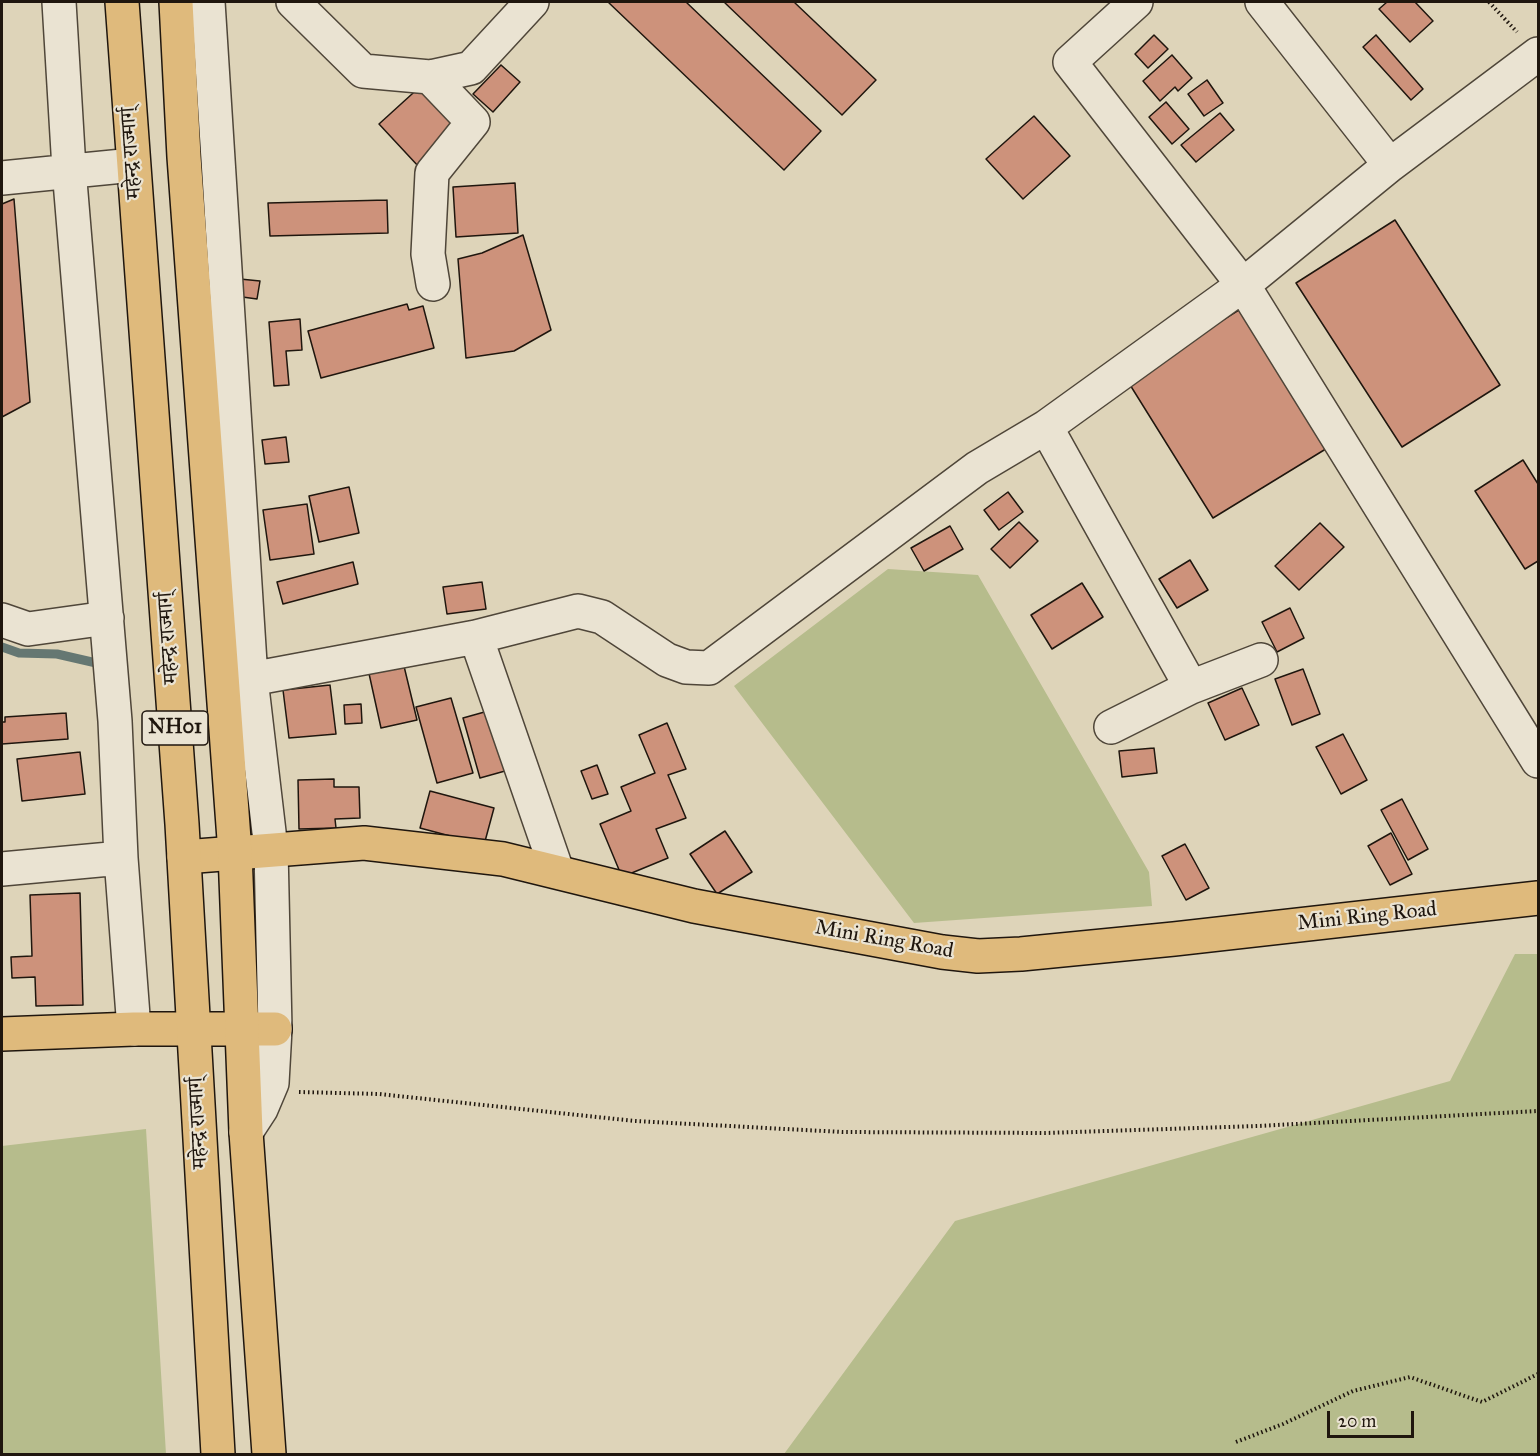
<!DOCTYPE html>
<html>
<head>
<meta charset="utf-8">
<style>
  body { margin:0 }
  #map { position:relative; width:1540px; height:1456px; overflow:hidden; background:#ded4b9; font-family:"IM FELL Great Primer",serif }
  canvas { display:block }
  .frame { position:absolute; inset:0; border:3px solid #1f160e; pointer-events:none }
  .scale { position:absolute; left:1327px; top:1411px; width:87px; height:27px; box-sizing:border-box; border:3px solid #1f160e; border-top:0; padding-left:8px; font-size:18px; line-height:21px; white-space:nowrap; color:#1f160e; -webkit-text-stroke:4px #eae3d2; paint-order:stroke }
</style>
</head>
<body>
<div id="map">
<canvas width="1540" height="1456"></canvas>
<div class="frame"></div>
<div class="scale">20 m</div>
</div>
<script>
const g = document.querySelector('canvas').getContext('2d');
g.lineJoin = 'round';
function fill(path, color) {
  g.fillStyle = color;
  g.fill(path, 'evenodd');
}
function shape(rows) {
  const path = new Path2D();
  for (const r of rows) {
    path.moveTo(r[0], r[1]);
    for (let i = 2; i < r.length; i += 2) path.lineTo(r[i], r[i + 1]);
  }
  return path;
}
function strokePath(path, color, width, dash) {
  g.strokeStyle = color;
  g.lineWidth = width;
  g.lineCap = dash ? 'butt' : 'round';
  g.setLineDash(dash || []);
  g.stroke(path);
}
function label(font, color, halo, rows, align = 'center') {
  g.font = font + ' "IM FELL Great Primer","Noto Serif Devanagari",serif';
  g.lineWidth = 4.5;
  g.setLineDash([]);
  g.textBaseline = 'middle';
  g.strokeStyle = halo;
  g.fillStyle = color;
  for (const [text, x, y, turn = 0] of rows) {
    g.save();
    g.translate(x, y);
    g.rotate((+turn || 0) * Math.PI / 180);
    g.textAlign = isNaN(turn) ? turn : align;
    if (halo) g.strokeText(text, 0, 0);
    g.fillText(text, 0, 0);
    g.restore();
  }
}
fill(shape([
  [888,569,978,575,1149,872,1152,906,914,923,734,686],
  [1515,954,1538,954,1538,1454,784,1454,955,1221,1450,1081],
  [146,1129,166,1454,2,1454,2,1146]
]), '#b6bc8c');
strokePath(shape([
  [2,647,19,653,57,654,105,665]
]), '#657772', 9);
const building = shape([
  [608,2,686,2,821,131,784,170,608,2],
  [724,2,794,2,876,80,842,115,724,2],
  [1387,2,1415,2,1433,21,1410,42,1379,9,1387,2],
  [1154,35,1168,49,1148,68,1135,54,1154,35],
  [1376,35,1423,89,1411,100,1363,47,1376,35],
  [1172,55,1192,78,1178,91,1175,87,1160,101,1143,81,1172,55],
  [501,65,520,82,493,112,473,94,501,65],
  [1207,80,1223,103,1204,116,1188,94,1207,80],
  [423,84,463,127,419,167,379,124,423,84],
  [1166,102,1189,129,1172,144,1149,117,1166,102],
  [1220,113,1234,130,1196,162,1181,145,1220,113],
  [1034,116,1070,156,1023,199,986,159,1034,116],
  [515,183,518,233,456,237,453,187,515,183],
  [14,199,30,402,2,417,2,204,14,199],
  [387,200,388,233,270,236,268,203,387,200],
  [1395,220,1500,385,1402,447,1296,283,1395,220],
  [523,235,551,330,514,351,466,358,458,259,482,253,523,235],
  [230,278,260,281,257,299,228,295,230,278],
  [407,304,409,310,423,306,434,348,321,378,308,331,407,304],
  [1242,308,1329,447,1213,518,1127,380,1242,308],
  [300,319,302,350,286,351,289,385,274,386,269,322,300,319],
  [286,437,289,462,265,464,262,440,286,437],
  [1523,460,1538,484,1538,561,1525,569,1475,491,1523,460],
  [349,487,359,533,319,542,309,496,349,487],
  [1008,492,1023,512,999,530,984,510,1008,492],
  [307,504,314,554,270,560,263,510,307,504],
  [1019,522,1038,541,1010,568,991,549,1019,522],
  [1320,523,1344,547,1299,590,1275,566,1320,523],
  [950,526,963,549,924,571,911,548,950,526],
  [1190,560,1208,590,1177,608,1159,579,1190,560],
  [353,562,358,584,283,604,277,582,353,562],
  [482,582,486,609,447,614,443,587,482,582],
  [1082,583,1103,617,1052,649,1031,615,1082,583],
  [1290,608,1304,638,1277,652,1262,622,1290,608],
  [403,662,417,720,381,728,368,669,403,662],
  [1303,669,1320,714,1292,725,1275,679,1303,669],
  [330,685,336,734,289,738,283,690,330,685],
  [1242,688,1259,725,1225,740,1208,703,1242,688],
  [451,698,473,773,437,783,416,707,451,698],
  [361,704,362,723,345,724,344,705,361,704],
  [488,711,505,771,480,778,463,718,488,711],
  [66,713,68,739,2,744,2,722,5,722,5,717,66,713],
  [667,723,686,769,668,775,686,818,656,829,668,858,622,877,600,824,631,811,621,787,655,773,639,735,667,723],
  [1343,734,1367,780,1341,794,1316,747,1343,734],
  [1154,748,1157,773,1122,777,1119,751,1154,748],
  [80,752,85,794,22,801,17,759,80,752],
  [597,765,608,794,592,799,581,771,597,765],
  [334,779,334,787,359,787,360,818,335,819,336,828,299,829,298,780,334,779],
  [430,791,494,808,484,845,420,828,430,791],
  [1402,799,1428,849,1408,860,1381,810,1402,799],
  [725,831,752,872,717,894,690,854,725,831],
  [1391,833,1412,874,1390,885,1368,846,1391,833],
  [1185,844,1209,888,1186,900,1162,856,1185,844],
  [80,893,83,1005,36,1006,35,977,12,978,11,957,32,956,30,895,80,893]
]);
fill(building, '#cd927b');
strokePath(building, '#1f160e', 1.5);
const minor = shape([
  [59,2,69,169,115,721,121,858,134,1029],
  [208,2,251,679,271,849,275,1029,272,1083,261,1109,246,1132],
  [293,2,363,71,430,77,471,68,532,2],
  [1262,2,1390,165],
  [1538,54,1390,165,1243,285,1538,761],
  [430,77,473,122,432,173,428,254,433,284],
  [2,178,133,165],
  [1046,427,1191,687],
  [2,620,28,629,107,618],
  [476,637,557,871],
  [251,679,476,637,578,611,602,617,667,660,686,667,709,668,977,468,1046,427,1243,285,1070,62,1136,2],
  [1111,727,1191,687,1261,660],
  [2,869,121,858]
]);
const major = shape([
  [184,857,364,843,503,859,694,906,942,952,978,956,1021,954,1174,939,1538,898],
  [2,1034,134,1029,275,1029]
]);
const highway = shape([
  [122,2,182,824,218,1454],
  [176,2,184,157,235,853,246,1132,269,1454]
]);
strokePath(minor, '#4f4639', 36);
strokePath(major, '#1f160e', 36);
strokePath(highway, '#1f160e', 36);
strokePath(shape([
  [1489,2,1517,32],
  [299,1092,379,1094,635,1121,842,1132,1045,1133,1258,1126,1538,1111],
  [1236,1442,1283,1424,1353,1391,1410,1377,1482,1402,1538,1374]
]), '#1f160e', 4, [1.5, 3]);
strokePath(minor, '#eae3d2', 33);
strokePath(major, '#dfba7c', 33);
strokePath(highway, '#dfba7c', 33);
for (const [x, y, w] of [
  [175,728,66]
]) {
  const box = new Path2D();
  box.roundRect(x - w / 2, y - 17, w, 34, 4.5);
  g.fillStyle = '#eae3d2';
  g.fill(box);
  strokePath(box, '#1f160e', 1.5);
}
label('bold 20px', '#1f160e', null, [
  ["NH01",175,728]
]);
label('21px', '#1f160e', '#eae3d2', [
  ["महेन्द्र राज्मार्ग्",132,153,-94],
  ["महेन्द्र राज्मार्ग्",169,638,-94],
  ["Mini Ring Road",1367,917,-6],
  ["Mini Ring Road",884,940,10],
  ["महेन्द्र राज्मार्ग्",199,1123,-93]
]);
</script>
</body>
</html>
